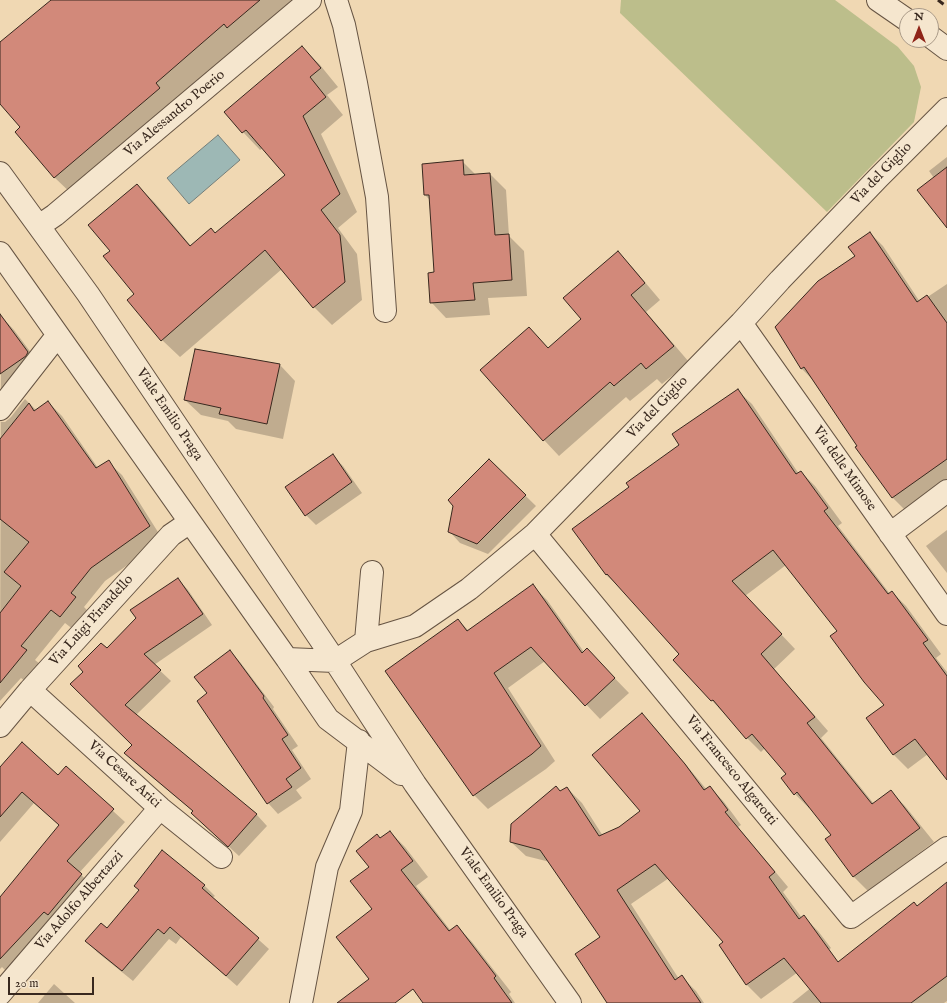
<!DOCTYPE html>
<html>
<head>
<meta charset="utf-8">
<style>
  body { margin:0 }
  #map { position:relative; width:947px; height:1003px; overflow:hidden; background:#f0d8b3; font-family:"IM FELL English",serif }
  canvas { display:block }
  .north { position:absolute; left:899px; top:8px; width:40px; height:40px; box-sizing:border-box; background:#f5e6ce; border:1px solid #a99a88; border-radius:50%; rotate:0deg; font-size:11px; font-weight:700; line-height:16px; text-align:center; color:#38281e }
  .north::after { content:''; display:block; margin:auto; width:14px; height:18px; background:#8f2418; clip-path:polygon(50% 0,100% 100%,50% 72%,0 100%) }
  .scale { position:absolute; left:8px; top:977px; width:86px; height:18px; box-sizing:border-box; border:2px solid #38281e; border-top:0; padding-left:5px; font-size:12px; line-height:14px; white-space:nowrap; color:#38281e; -webkit-text-stroke:3px #f5e6ce; paint-order:stroke }
</style>
</head>
<body>
<div id="map">
<canvas width="947" height="1003"></canvas>
<div class="north">N</div>
<div class="scale">20 m</div>
</div>
<script>
const g = document.querySelector('canvas').getContext('2d');
g.lineJoin = 'round';
function fill(path, color) {
  g.fillStyle = color;
  g.fill(path, 'evenodd');
}
function shape(rows) {
  const path = new Path2D();
  for (const r of rows) {
    path.moveTo(r[0], r[1]);
    for (let i = 2; i < r.length; i += 2) path.lineTo(r[i], r[i + 1]);
  }
  return path;
}
function strokePath(path, color, width, dash) {
  g.strokeStyle = color;
  g.lineWidth = width;
  g.lineCap = dash ? 'butt' : 'round';
  g.setLineDash(dash || []);
  g.stroke(path);
}
function label(font, color, halo, rows, align = 'center') {
  g.font = font + ' "IM FELL English",serif';
  g.lineWidth = 3;
  g.setLineDash([]);
  g.textBaseline = 'middle';
  g.strokeStyle = halo;
  g.fillStyle = color;
  for (const [text, x, y, turn = 0] of rows) {
    g.save();
    g.translate(x, y);
    g.rotate((+turn || 0) * Math.PI / 180);
    g.textAlign = isNaN(turn) ? turn : align;
    if (halo) g.strokeText(text, 0, 0);
    g.fillText(text, 0, 0);
    g.restore();
  }
}
fill(shape([
  [621,0,835,0,898,47,914,66,921,87,914,122,827,212,620,13]
]), '#bcbe8b');
const water = shape([
  [218,135,240,160,189,204,167,178,218,135]
]);
fill(water, '#9db8b5');
strokePath(water, '#757e79', 1);
fill(shape([
  [53,0,306,0,76,198,54,177,22,128,0,103,0,44],
  [302,47,320,65,338,87,327,95,343,115,321,134,357,212,338,228,357,254,362,300,332,325,314,307,282,269,180,357,162,340,111,251,137,185,155,203,191,246,216,234,286,175,263,148,260,150,243,132,226,112],
  [947,157,947,227,934,178,929,171],
  [462,161,476,175,490,174,506,190,509,236,524,251,527,296,488,298,490,315,446,318,431,302,435,273,431,201,425,195,423,165],
  [870,233,883,246,920,302,947,284,947,482,906,511,893,498,857,447,858,446,815,382,801,368,856,257],
  [618,252,633,268,660,300,646,312,689,362,662,384,657,379,630,401,626,397,559,456,544,440,529,329,549,349,582,319],
  [1,316,14,330,41,366,3,415,1,422,5,422,11,417,25,399,36,410,48,402,62,416,98,468,108,462,122,475,163,540,105,581,84,607,89,612,74,630,65,623,35,660,40,664,26,682,21,678,0,701],
  [280,365,295,381,283,439,236,429,228,421,201,415,185,400],
  [737,390,752,404,799,474,801,472,815,486,842,523,838,526,890,594,892,592,906,606,941,654,936,658,947,672,947,778,928,754,908,769,894,755,867,718,885,705,839,631,786,565,745,596,795,649,774,669,828,731,821,738,874,804,891,792,905,806,934,842,868,891,854,877,827,840,833,835,810,807,809,808,795,794,787,774,765,748,761,752,747,738,674,660,681,654,621,588,606,575,573,529,631,488,681,445],
  [332,455,343,466,362,493,316,525,306,515],
  [489,460,536,506,488,554,460,543,450,532],
  [947,530,947,573,926,546],
  [178,579,188,590,212,625,154,665,171,681,136,715,257,815,267,826,239,856,203,823,194,812,136,764,126,753,133,745,107,650],
  [533,586,547,600,584,652,601,664,629,693,600,719,545,661,508,688,555,761,546,769,488,809,474,795,458,620,469,631],
  [230,651,240,662,274,707,273,709,298,746,292,750,311,779,296,790,302,798,278,814,268,803,208,694],
  [642,715,656,729,707,790,710,787,724,802,741,825,738,827,788,887,783,892,802,918,804,917,818,931,831,948,761,999,747,985,720,946,725,943,669,878,631,904,679,979,682,977,696,991,704,1003,610,1003,602,937,550,862,526,856,511,842,561,792,567,788,582,803,603,836,620,828,642,812],
  [66,768,125,822,79,873,93,886,9,974,2,967,0,969,0,898,60,826,34,803,0,842,0,769,59,777],
  [390,832,405,847,428,877,416,886,451,931,457,926,472,942,511,992,509,994,515,1003,427,1003,381,957,373,909,370,867,381,839],
  [947,883,947,1001,944,1003,792,1003,873,938,918,907],
  [204,885,215,896,212,898,269,949,237,986,181,937,176,944,169,939,133,981,97,952,87,941,107,929],
  [54,984,75,1003,38,1003]
]), '#0003');
const building = shape([
  [51,0,260,0,227,28,224,24,156,83,160,88,54,178,15,132,20,127,0,104,0,42,51,0],
  [302,46,321,68,310,77,326,97,303,116,340,194,321,210,340,235,345,282,313,308,265,250,161,341,127,300,134,294,103,256,110,251,88,225,137,184,190,246,211,228,215,233,285,175,246,130,242,133,224,112,302,46],
  [463,160,464,175,490,173,495,235,509,234,512,280,473,283,475,300,430,303,428,273,434,272,429,195,424,195,422,164,463,160],
  [947,167,947,228,917,190,947,167],
  [870,232,917,302,927,295,947,323,947,459,892,498,855,447,857,446,804,367,801,369,775,327,818,281,855,256,848,247,870,232],
  [618,251,645,283,631,295,674,346,646,369,641,363,614,386,610,382,543,441,480,370,529,327,548,348,581,319,563,298,618,251],
  [0,314,28,352,26,356,0,374,0,314],
  [195,349,280,364,267,424,219,414,221,408,184,400,195,349],
  [738,389,796,474,801,471,828,508,824,511,888,594,892,591,928,640,923,643,947,676,947,780,915,739,893,755,866,718,884,705,864,682,830,636,837,631,773,550,732,581,782,634,761,654,815,717,807,723,872,804,891,790,920,828,853,877,825,839,831,835,797,792,794,795,781,778,786,774,752,734,746,739,713,700,711,701,673,660,679,654,607,574,606,575,572,529,629,487,626,483,679,445,672,434,738,389],
  [48,401,96,468,109,460,150,526,91,568,71,593,76,597,60,617,51,610,21,646,27,650,0,683,0,613,21,586,4,572,29,542,0,519,0,439,29,403,34,411,48,401],
  [333,454,352,482,305,516,285,487,333,454],
  [489,459,526,495,477,544,448,532,453,506,448,500,489,459],
  [178,578,203,614,144,654,161,670,125,705,257,814,228,847,191,813,193,811,124,753,132,745,70,684,83,672,78,666,101,643,107,648,136,618,130,610,178,578],
  [533,584,582,653,587,648,615,678,585,706,531,647,494,673,541,746,532,754,473,796,385,671,458,619,467,631,533,584],
  [230,650,264,696,263,698,288,735,282,739,301,768,286,779,292,787,267,804,197,701,207,693,194,677,230,650],
  [642,713,685,764,704,790,710,786,728,810,725,812,775,872,769,877,799,919,804,915,838,962,914,902,917,906,947,882,947,976,911,1003,821,1003,784,958,746,985,719,945,723,942,655,864,617,890,675,980,682,975,701,1003,607,1003,575,954,600,937,540,850,510,842,511,824,556,786,560,791,567,787,599,836,619,827,640,811,592,755,642,713],
  [22,742,58,775,66,766,114,809,67,861,82,874,48,915,44,912,0,959,0,897,59,825,22,792,0,817,0,767,22,742],
  [390,831,413,861,401,870,449,931,457,925,496,976,494,978,512,1003,423,1003,413,989,395,1003,337,1003,369,979,336,937,372,909,350,881,369,867,356,851,377,834,380,838,390,831],
  [162,850,205,885,202,888,259,938,226,976,170,927,164,934,158,929,122,971,85,941,101,923,107,928,139,890,134,886,162,850]
]);
fill(building, '#d2897a');
strokePath(building, '#38281e', 1);
const minor = shape([
  [336,0,344,25,356,83,377,197,385,311],
  [878,0,907,20],
  [931,37,947,49],
  [0,173,88,294,335,661,415,784,570,1003],
  [39,226,55,215,310,0],
  [0,253,287,659,335,661],
  [741,323,947,614],
  [0,409,57,336],
  [535,534,851,917,947,848],
  [890,534,947,491],
  [366,641,372,572],
  [287,659,328,719,401,774],
  [335,661,366,641,415,626,469,589,535,534,741,323,780,280,878,178,947,109],
  [30,690,160,808,221,857],
  [0,726,30,690,171,535,190,522],
  [0,994,160,808],
  [301,1003,327,867,351,811,359,741]
]);
strokePath(minor, '#665443', 24);
strokePath(minor, '#f5e6ce', 22);
strokePath(shape([
  [938,0,947,7]
]), '#38281e', 3, [7, 7]);
label('14px', '#38281e', '#f5e6ce', [
  ["Via Alessandro Poerio",175,114,-40],
  ["Via del Giglio",882,174,-46],
  ["Via del Giglio",658,408,-46],
  ["Viale Emilio Praga",169,415,56],
  ["Via delle Mimose",844,469,55],
  ["Via Luigi Pirandello",92,621,-48],
  ["Via Francesco Algarotti",731,771,51],
  ["Via Cesare Arici",124,775,42],
  ["Viale Emilio Praga",493,893,54],
  ["Via Adolfo Albertazzi",80,901,-49]
]);
</script>
</body>
</html>
